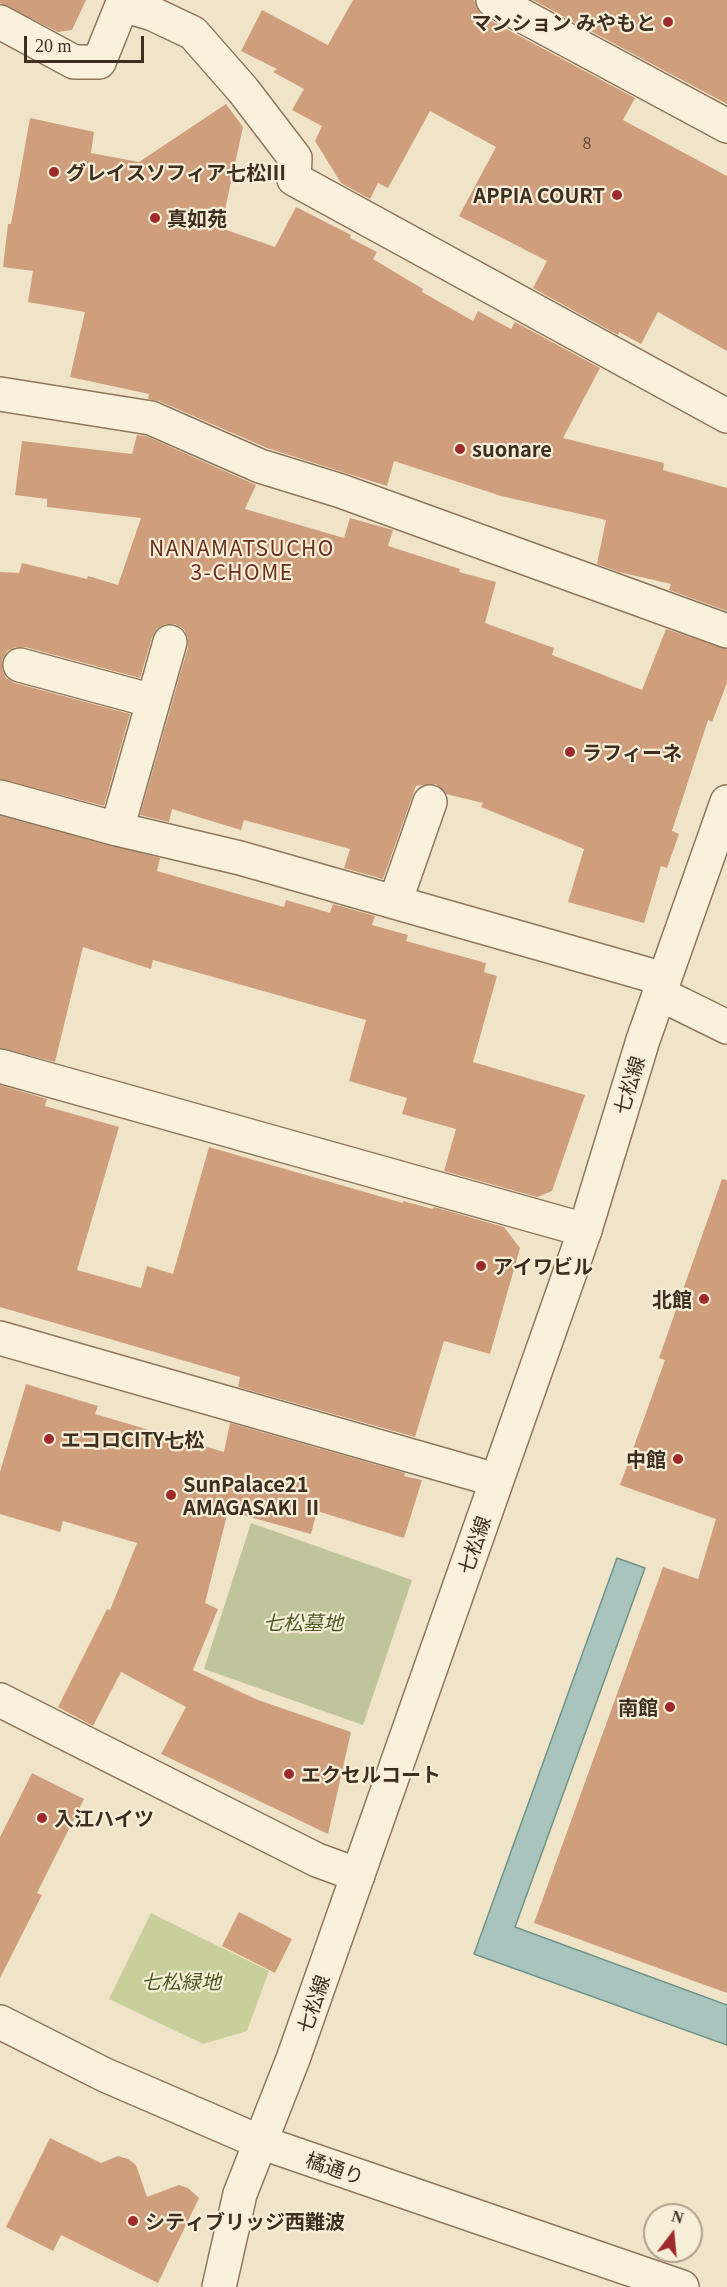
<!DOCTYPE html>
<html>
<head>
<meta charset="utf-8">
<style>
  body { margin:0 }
  #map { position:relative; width:727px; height:2287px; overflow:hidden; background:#f0e4c8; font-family:Georgia,serif }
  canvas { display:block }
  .north { position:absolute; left:643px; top:2203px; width:60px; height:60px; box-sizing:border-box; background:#f7eed8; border:2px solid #ada18e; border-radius:50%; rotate:16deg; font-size:16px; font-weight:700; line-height:24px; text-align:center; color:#3d2e20 }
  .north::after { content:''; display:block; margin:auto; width:21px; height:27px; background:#9e2a2b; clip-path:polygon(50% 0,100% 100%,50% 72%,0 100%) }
  .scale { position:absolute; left:24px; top:36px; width:120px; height:27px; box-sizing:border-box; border:3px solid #3d2e20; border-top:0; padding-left:8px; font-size:18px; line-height:21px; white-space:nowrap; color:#3d2e20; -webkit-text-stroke:4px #f7eed8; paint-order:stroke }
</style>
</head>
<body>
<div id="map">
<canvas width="727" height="2287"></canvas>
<div class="north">N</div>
<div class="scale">20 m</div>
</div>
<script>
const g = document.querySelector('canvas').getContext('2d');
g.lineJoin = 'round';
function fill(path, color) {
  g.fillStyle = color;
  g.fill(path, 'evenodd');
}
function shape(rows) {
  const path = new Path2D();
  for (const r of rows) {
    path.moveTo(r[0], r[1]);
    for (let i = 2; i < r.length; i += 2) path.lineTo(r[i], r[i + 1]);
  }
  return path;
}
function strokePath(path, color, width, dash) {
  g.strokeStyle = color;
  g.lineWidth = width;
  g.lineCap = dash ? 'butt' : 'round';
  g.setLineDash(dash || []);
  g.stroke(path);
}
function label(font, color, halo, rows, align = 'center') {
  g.font = font + ' Georgia,"Noto Sans JP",serif';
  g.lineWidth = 4.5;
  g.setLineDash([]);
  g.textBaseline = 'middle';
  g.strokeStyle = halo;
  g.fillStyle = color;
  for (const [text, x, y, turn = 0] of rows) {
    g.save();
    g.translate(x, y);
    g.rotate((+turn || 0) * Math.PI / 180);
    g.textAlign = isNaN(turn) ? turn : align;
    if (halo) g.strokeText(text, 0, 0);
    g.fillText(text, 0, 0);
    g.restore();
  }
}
fill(shape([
  [151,1913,269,1971,247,2031,203,2044,109,1999]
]), '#c9cf9b');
fill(shape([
  [251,1523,412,1580,363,1725,204,1669]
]), '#bfc49a');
const water = shape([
  [617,1558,645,1568,515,1927,727,2005,727,2045,474,1954,617,1558]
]);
fill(water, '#a9c4bc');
strokePath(water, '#6f938a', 1.5);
fill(shape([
  [0,0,86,0,72,30,58,32,0,3],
  [353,0,474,0,477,9,484,17,635,98,623,120,727,176,727,351,658,312,641,344,619,332,618,335,533,288,547,261,459,216,496,147,430,111,388,188,378,183,370,199,341,183,315,141,322,126,292,110,304,89,273,72,277,69,241,51,262,10,328,45],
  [533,0,727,0,727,104,652,64],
  [226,104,243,127,221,228,275,247,296,207,351,235,350,238,377,252,373,259,423,289,422,292,473,321,478,311,511,329,515,322,600,368,563,438,664,463,663,470,727,488,727,611,669,590,671,584,619,572,597,564,606,520,501,496,394,461,387,486,267,448,159,401,148,399,149,394,70,377,85,312,28,302,33,271,3,267,8,224,11,224,30,118,94,132,91,153,139,162],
  [137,435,146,436,256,485,245,509,344,538,350,518,393,530,388,546,460,569,459,572,496,582,485,623,554,648,552,655,642,690,666,629,727,649,727,683,712,722,708,720,672,831,679,834,667,868,661,866,644,923,568,902,584,849,481,807,483,803,446,794,436,784,416,786,383,879,344,868,350,849,244,820,241,830,172,809,169,822,140,815,188,647,188,638,184,629,175,624,165,624,157,629,152,637,140,678,25,647,16,647,7,651,2,660,2,669,6,678,15,683,130,714,104,806,0,779,0,572,19,573,22,563,87,579,88,576,118,585,141,518,47,507,47,499,15,495,22,441,132,454],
  [0,816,160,858,157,871,284,907,286,900,330,913,333,904,375,916,372,925,408,935,406,941,486,963,484,972,497,976,473,1062,585,1095,552,1191,537,1197,444,1171,456,1129,402,1114,407,1098,349,1081,366,1020,153,960,151,969,83,947,55,1062,0,1048],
  [0,1085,47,1099,45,1106,119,1127,77,1270,141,1288,147,1266,173,1274,209,1147,403,1203,403,1201,433,1209,434,1207,504,1227,520,1248,490,1354,444,1341,415,1437,238,1387,240,1377,0,1307],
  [722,1179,727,1180,727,1993,534,1923,663,1567,698,1579,716,1519,620,1485,665,1360,659,1358],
  [26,1384,98,1406,95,1414,224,1452,230,1423,405,1473,404,1476,422,1480,404,1538,317,1511,311,1534,228,1511,205,1603,218,1609,193,1670,258,1700,351,1732,328,1834,161,1754,186,1707,121,1672,93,1726,58,1707,107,1609,110,1610,137,1543,63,1521,60,1532,0,1514,0,1472],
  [32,1773,84,1799,37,1893,42,1895,0,1978,0,1837],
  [239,1912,292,1939,275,1973,222,1946],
  [50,2138,101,2163,118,2156,128,2159,136,2165,147,2197,179,2185,188,2188,199,2198,158,2283,61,2235,53,2251,6,2227]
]), '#cf9f7d');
const minor = shape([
  [493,0,727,126],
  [0,22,74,62,99,62,122,5,153,14,193,33,243,90,295,158,294,179,727,416],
  [0,394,151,418,260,466,341,491,727,631],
  [20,665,153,701],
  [0,797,117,829,240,858,664,979],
  [117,829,170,642],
  [395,902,430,802],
  [660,994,727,1027],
  [0,1066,585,1230],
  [0,1338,496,1480],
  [0,1700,317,1860,358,1875]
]);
const tertiary = shape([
  [0,2022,105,2075,260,2142,682,2287],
  [219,2287,240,2194,293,2059,585,1230,643,1040,727,802]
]);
strokePath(minor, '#8d765c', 36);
strokePath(tertiary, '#8d765c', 36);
strokePath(minor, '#faf1dc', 33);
strokePath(tertiary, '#faf1dc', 33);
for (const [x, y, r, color] of [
  [668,22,6,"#9e2a2b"],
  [54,172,6,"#9e2a2b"],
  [617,195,6,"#9e2a2b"],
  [155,218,6,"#9e2a2b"],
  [460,449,6,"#9e2a2b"],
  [570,752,6,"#9e2a2b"],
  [481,1266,6,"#9e2a2b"],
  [704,1299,6,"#9e2a2b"],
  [49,1439,6,"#9e2a2b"],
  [678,1459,6,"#9e2a2b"],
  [171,1495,6,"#9e2a2b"],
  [670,1707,6,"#9e2a2b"],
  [289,1774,6,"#9e2a2b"],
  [42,1818,6,"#9e2a2b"],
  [133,2221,6,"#9e2a2b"]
]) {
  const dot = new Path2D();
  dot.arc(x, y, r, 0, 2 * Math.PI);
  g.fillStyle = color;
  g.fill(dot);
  strokePath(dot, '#f7eed8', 2);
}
label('16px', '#624a37', null, [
  ["8",587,143]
]);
label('bold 20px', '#3d2e20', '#f7eed8', [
  ["マンション みやもと",656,22,"right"],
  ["グレイスソフィア七松Ⅲ",66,172],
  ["APPIA COURT",605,195,"right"],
  ["真如苑",167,218],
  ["suonare",472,449],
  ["ラフィーネ",582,752],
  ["アイワビル",493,1266],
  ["北館",692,1299,"right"],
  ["エコロCITY七松",61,1439],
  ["中館",666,1459,"right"],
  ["SunPalace21",183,1484],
  ["AMAGASAKI Ⅱ",183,1507],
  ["南館",658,1707,"right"],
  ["エクセルコート",301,1774],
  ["入江ハイツ",54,1818],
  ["シティブリッジ西難波",145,2221]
], 'left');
label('20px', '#3d2e20', '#f7eed8', [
  ["七松線",629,1085,-73],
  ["七松線",474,1545,-71],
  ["七松線",313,2004,-71],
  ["橘通り",335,2168,19]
]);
label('italic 20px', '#4d5a26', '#f7eed8', [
  ["七松墓地",303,1622],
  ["七松緑地",181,1981]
]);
g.letterSpacing = '1.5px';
label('21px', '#6b2e1e', '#f7eed8', [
  ["NANAMATSUCHO",242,548],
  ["3-CHOME",242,572]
]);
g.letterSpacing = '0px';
</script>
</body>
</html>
